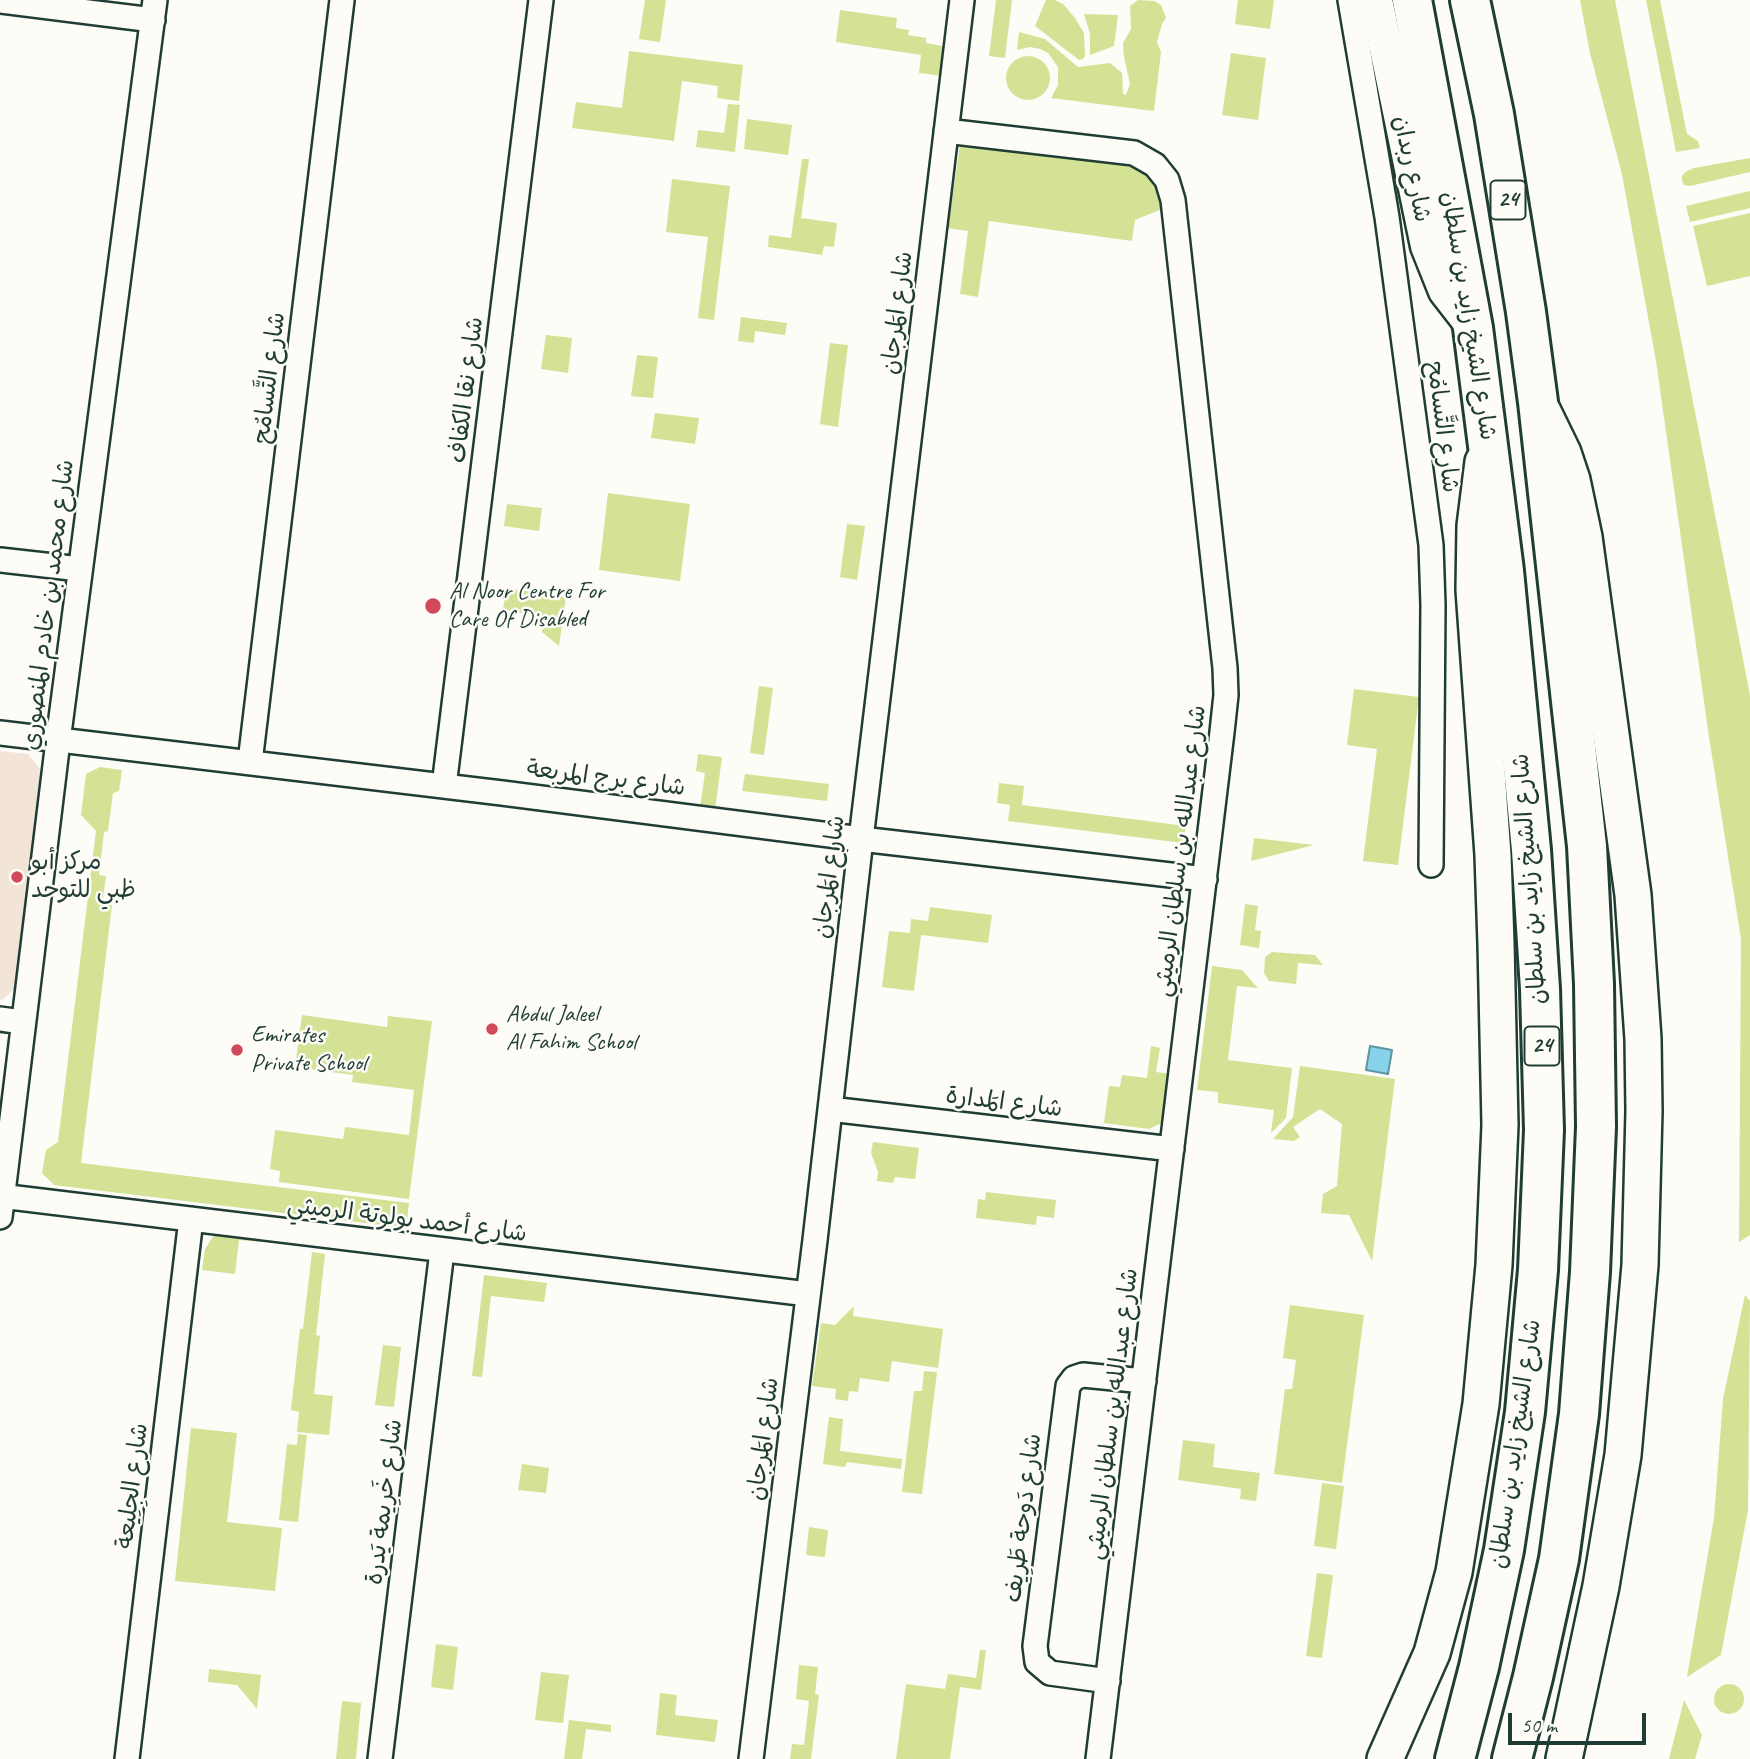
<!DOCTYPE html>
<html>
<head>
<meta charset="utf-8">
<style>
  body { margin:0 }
  #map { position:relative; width:1750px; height:1759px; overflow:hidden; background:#fdfcf7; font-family:Caveat,sans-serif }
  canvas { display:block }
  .scale { position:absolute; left:1508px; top:1713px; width:138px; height:32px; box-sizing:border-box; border:4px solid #1f3d34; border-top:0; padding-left:9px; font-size:21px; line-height:24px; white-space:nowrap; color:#1f3d34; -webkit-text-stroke:5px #fdfcf7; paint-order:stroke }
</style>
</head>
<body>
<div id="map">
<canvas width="1750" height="1759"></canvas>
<div class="scale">50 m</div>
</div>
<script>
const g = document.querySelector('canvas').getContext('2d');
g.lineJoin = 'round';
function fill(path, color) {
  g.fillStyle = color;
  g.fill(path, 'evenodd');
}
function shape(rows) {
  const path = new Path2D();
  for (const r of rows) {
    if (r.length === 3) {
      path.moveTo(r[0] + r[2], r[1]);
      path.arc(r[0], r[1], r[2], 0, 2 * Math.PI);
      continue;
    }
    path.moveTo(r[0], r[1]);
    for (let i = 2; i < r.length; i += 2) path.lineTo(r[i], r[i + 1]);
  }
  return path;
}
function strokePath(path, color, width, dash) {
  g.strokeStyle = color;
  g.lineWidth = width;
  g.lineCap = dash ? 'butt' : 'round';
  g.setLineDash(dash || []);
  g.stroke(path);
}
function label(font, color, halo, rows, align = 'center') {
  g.font = font + ' Caveat,"Playpen Sans Arabic",sans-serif';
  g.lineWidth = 5;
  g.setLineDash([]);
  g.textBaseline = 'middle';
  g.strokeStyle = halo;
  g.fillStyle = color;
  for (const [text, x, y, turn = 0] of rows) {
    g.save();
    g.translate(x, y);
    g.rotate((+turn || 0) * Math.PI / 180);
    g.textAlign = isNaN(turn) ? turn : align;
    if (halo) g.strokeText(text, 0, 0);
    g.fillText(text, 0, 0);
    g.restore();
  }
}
fill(shape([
  [0,751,28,754,46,776,21,984,2,1000,0,999]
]), '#f3e4d8');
fill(shape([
  [645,0,666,0,660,42,639,39],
  [996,0,1012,0,1005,58,989,56],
  [1046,0,1055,0,1063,4,1075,18,1084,33,1085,56,1083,59,1079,60,1035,26],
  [1138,0,1154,1,1161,5,1166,18,1162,24,1157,42,1161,52,1154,111,1051,98,1058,85,1058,67,1048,53,1040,49,1030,47,1017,50,1019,32,1045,39,1078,67,1110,63,1122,73,1123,94,1126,95,1130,84,1124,57,1123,43,1131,29,1130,6],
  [1238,0,1274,0,1270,29,1235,24],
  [1580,0,1615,0,1750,695,1750,1235,1739,1242,1741,939,1709,737,1656,361,1622,174,1590,53],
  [1646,0,1660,0,1687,134,1698,141,1700,148,1676,152],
  [840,10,897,18,896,28,909,30,908,35,926,38,926,43,947,47,942,76,919,73,921,55,836,42],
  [1084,14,1118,15,1114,46,1090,55,1090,34],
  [629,51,743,65,739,101,717,98,718,86,682,81,674,141,572,128,576,102,622,108],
  [1231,53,1266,58,1258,120,1222,115],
  [1028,78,22],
  [728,104,740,105,735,152,696,147,698,130,724,133],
  [747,119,792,125,788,155,744,149],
  [982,139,1145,161,1172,205,1135,220,1132,241,989,221,978,297,960,294,968,231,948,228,960,145],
  [1750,158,1750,172,1690,186,1684,185,1682,181,1682,176,1685,172,1694,168],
  [802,159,809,159,801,218,837,223,834,247,824,246,822,255,768,247,769,235,791,238],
  [672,179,730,186,714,320,698,318,708,237,666,232],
  [1750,191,1750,208,1690,222,1686,206],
  [1750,213,1750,276,1707,286,1693,226],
  [741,317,787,323,785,335,755,331,754,343,738,341],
  [546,335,572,338,568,373,541,369],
  [830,343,848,345,838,427,820,424],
  [637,355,658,357,653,398,631,396],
  [655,413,699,418,695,444,651,438],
  [608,493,690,504,680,581,599,570],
  [507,504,542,508,539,531,504,526],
  [847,524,865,526,857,580,840,577],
  [506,588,566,597,559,646,542,632,544,616,503,610],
  [759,686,773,688,764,755,750,753],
  [1354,689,1419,697,1398,865,1363,861,1377,749,1347,745],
  [698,754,722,757,715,810,700,807,705,773,696,771],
  [100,767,122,770,119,791,113,793,108,831,104,832,99,875,106,876,102,904,112,905,81,1163,409,1203,406,1228,54,1185,42,1173,46,1150,58,1142,96,831,81,815,86,774],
  [745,774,829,784,827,801,742,791],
  [999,783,1024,786,1022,805,1186,826,1183,843,1008,821,1010,805,997,803],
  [1254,838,1314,845,1251,861],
  [1245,904,1258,906,1255,930,1261,931,1259,948,1240,945],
  [930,907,992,915,988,943,921,935,914,991,882,987,889,931,910,933,911,919,928,921],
  [1272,952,1315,955,1323,965,1298,963,1296,984,1269,981,1264,973,1265,957],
  [1212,966,1242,970,1258,988,1237,986,1228,1060,1292,1068,1286,1118,1271,1133,1274,1110,1218,1103,1218,1092,1197,1090],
  [302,1015,387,1027,388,1016,432,1021,409,1199,279,1182,280,1171,270,1169,275,1130,343,1139,345,1127,409,1135,414,1090,352,1082,353,1075,295,1067],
  [1151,1046,1160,1048,1156,1072,1178,1075,1166,1121,1149,1129,1104,1123,1109,1086,1120,1087,1122,1075,1147,1078],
  [1300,1066,1395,1079,1372,1261,1349,1215,1321,1213,1323,1194,1337,1186,1342,1124,1320,1109,1293,1127,1300,1137,1294,1141,1273,1139,1293,1117],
  [873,1142,919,1148,915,1179,895,1177,893,1183,877,1181,878,1172,871,1153],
  [986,1192,1056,1200,1054,1218,1037,1216,1036,1225,976,1218,978,1199,985,1200],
  [221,1230,263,1235,263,1242,239,1240,235,1274,202,1270,205,1249,214,1235],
  [312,1252,325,1254,316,1335,320,1336,314,1394,333,1396,329,1435,297,1432,299,1412,291,1410,300,1329,303,1329],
  [484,1275,547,1283,544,1302,491,1296,482,1377,472,1376],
  [1745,1295,1750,1301,1748,1510,1721,1655,1687,1677,1714,1518,1723,1399],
  [1290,1305,1364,1315,1342,1483,1274,1474,1285,1389,1292,1389,1296,1360,1283,1358],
  [854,1306,853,1316,943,1329,938,1368,892,1361,889,1382,860,1378,858,1392,849,1391,848,1401,835,1399,836,1389,812,1386,821,1323,835,1325],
  [383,1345,401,1347,394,1407,375,1405],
  [924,1371,937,1372,922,1494,902,1492,914,1391,922,1391],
  [829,1417,843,1419,840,1451,902,1459,901,1469,847,1462,845,1467,823,1464],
  [191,1428,237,1433,227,1522,282,1528,275,1591,175,1581],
  [298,1434,307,1435,298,1522,279,1520,287,1444,297,1445],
  [1183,1440,1215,1444,1213,1467,1260,1473,1256,1501,1240,1499,1241,1489,1178,1480],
  [522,1464,549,1468,546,1493,518,1490],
  [1322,1483,1344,1486,1336,1549,1314,1546],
  [809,1527,828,1530,825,1557,806,1555],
  [1317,1573,1333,1575,1322,1658,1306,1656],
  [436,1644,458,1647,453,1690,431,1687],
  [980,1650,986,1650,981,1690,960,1687,950,1759,896,1759,906,1684,945,1689,948,1674,976,1678],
  [799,1665,818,1667,815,1694,819,1695,811,1759,790,1759,792,1744,804,1745,809,1701,796,1699],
  [209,1669,261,1675,257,1709,237,1685,208,1682],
  [541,1672,569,1675,563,1723,535,1720],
  [1729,1699,15],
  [660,1693,677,1695,675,1715,718,1720,715,1742,656,1735],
  [1684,1700,1702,1735,1695,1759,1669,1759],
  [342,1701,361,1703,356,1759,336,1759],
  [569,1720,611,1725,611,1732,586,1729,582,1759,564,1759]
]), '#d4e296');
const water = shape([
  [1370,1046,1392,1050,1388,1074,1366,1070,1370,1046]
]);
fill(water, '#88d2e9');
strokePath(water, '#5e96a1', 2);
const street = shape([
  [1350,0,1387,217,1431,545,1433,605,1431,865],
  [0,1,153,20],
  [946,131,1134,153,1155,165,1167,180,1173,200,1225,668,1226,695,1222,732,1098,1759],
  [0,560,80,569],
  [0,733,502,793,861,839,1205,879],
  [250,762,342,0],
  [444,786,541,0],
  [0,1019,22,1022],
  [830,1109,1172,1149],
  [0,1196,808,1294],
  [0,1217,58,741,155,0],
  [1108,1681,1050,1673,1037,1662,1035,1646,1068,1386,1074,1378,1083,1375,1144,1381],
  [127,1759,191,1219],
  [380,1759,442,1251],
  [751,1759,815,1240,861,839,962,0]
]);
const secondary = shape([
  [1376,0,1427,246,1445,291,1473,327]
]);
const primary = shape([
  [1543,412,1563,453,1572,480,1584,537,1633,895,1643,1039,1644,1111,1640,1265,1623,1455,1601,1586,1564,1759],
  [1385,1759,1432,1653,1454,1572,1481,1404,1494,1265,1500,1125,1496,944,1493,855,1474,590,1475,526,1483,462]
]);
const highway = shape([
  [1412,0,1473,328,1504,571,1531,850,1540,989,1544,1130,1538,1270,1525,1412,1504,1550,1479,1667,1455,1759],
  [1470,0,1494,114,1526,312,1538,402,1587,846,1594,984,1596,1127,1590,1272,1579,1414,1559,1559,1533,1677,1512,1759]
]);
strokePath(street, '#1f3d34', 28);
strokePath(secondary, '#1f3d34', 37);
strokePath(primary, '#1f3d34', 40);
strokePath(highway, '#1f3d34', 44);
strokePath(street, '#fdfcf7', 23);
strokePath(secondary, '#fdfcf7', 32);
strokePath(primary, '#fdfcf7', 35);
strokePath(highway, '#fdfcf7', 38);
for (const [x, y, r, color] of [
  [433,606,9,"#d1495b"],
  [17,877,7,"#d1495b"],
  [492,1029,7,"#d1495b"],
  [237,1050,7,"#d1495b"]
]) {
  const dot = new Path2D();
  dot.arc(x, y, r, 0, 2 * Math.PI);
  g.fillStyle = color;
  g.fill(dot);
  strokePath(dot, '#fdfcf7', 2.5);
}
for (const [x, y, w] of [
  [1508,200,35],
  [1542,1046,35]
]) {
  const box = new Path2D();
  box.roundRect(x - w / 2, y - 19.5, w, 39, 5);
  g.fillStyle = '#fdfcf7';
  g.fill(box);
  strokePath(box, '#1f3d34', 2);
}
label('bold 23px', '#1f3d34', null, [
  ["24",1508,200],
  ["24",1542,1046]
]);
label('24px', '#1f3d34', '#fdfcf7', [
  ["شارع ربدان",1411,169,78],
  ["شارع المَرجان",898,313,-83],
  ["شارع الشيخ زايد بن سلطان",1468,316,81],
  ["شارع التَّسامُح",270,378,-83],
  ["شارع نقا الكفاف",467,390,-83],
  ["شارع التَّسامُح",1442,427,83],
  ["شارع محمد بن خادم المنصوري",49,605,-83],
  ["شارع برج المربعة",606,779,7],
  ["شارع عبدالله بن سلطان الرميثي",1181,851,-83],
  ["شارع المَرجان",830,877,-83],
  ["شارع الشيخ زايد بن سلطان",1530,879,-94],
  ["شارع المَدارة",1004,1103,7],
  ["شارع أحمد بولوتة الرميثي",407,1220,7],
  ["شارع عبدالله بن سلطان الرميثي",1113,1414,-83],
  ["شارع المَرجان",764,1439,-83],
  ["شارع الشيخ زايد بن سلطان",1516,1444,-82],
  ["شارع الجِلِيعة",133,1486,-83],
  ["شارع خَرِيمة يَدرة",385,1502,-83],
  ["شارع دَوحة طَرِيف",1024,1518,-83]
]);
label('24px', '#1f3d34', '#fdfcf7', [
  ["Al Noor Centre For",449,592],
  ["Care Of Disabled",449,620],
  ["مركز أبو",31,863],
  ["ظبي للتوحد",31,891],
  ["Abdul Jaleel",506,1015],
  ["Al Fahim School",506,1043],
  ["Emirates",251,1036],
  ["Private School",251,1064]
], 'left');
</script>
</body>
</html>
